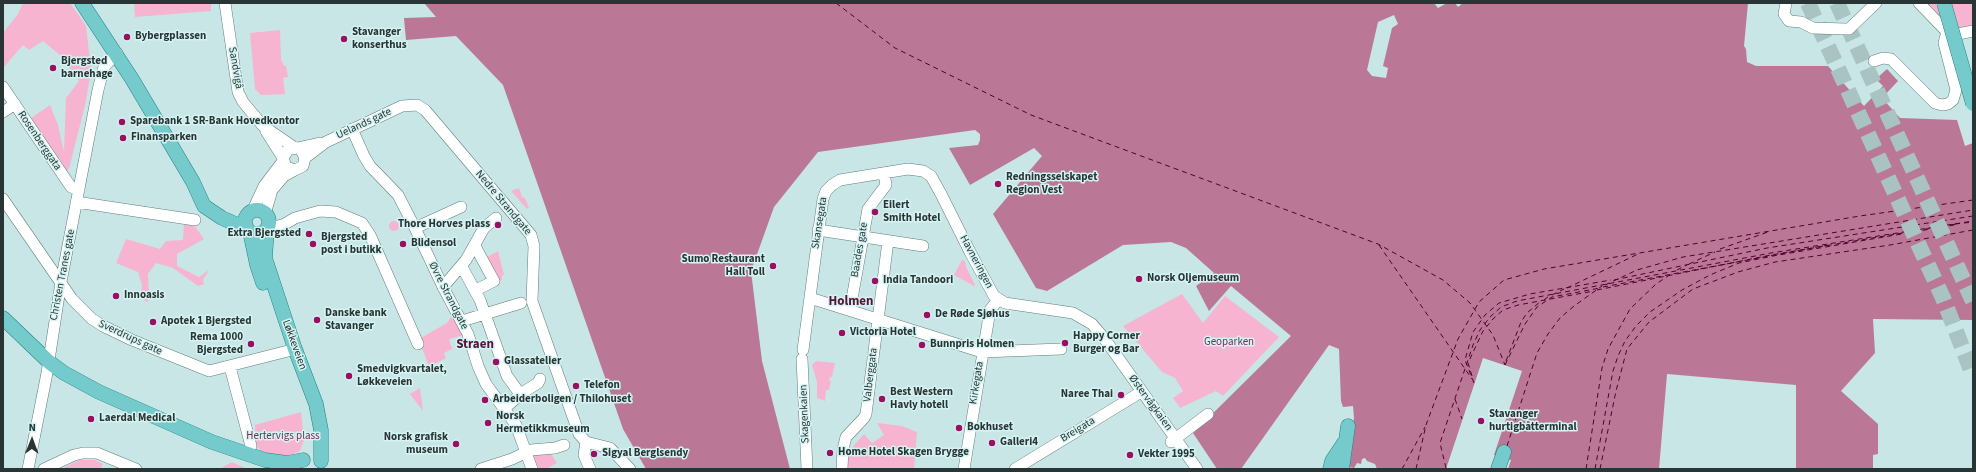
<!DOCTYPE html>
<html>
<head>
<meta charset="utf-8">
<style>
  body { margin:0 }
  #map { position:relative; width:1976px; height:472px; overflow:hidden; background:#c8e6e5; font-family:"Source Sans 3",sans-serif }
  canvas { display:block }
  .frame { position:absolute; inset:0; border:4px solid #293534; pointer-events:none }
  .north { position:absolute; left:12px; top:420px; width:40px; height:40px; -webkit-text-stroke:3px #d5f3f3; paint-order:stroke; rotate:1deg; font-size:11px; font-weight:700; line-height:16px; text-align:center; color:#293534 }
  .north::after { content:''; display:block; margin:auto; width:14px; height:18px; background:#293534; clip-path:polygon(50% 0,100% 100%,50% 72%,0 100%) }
</style>
</head>
<body>
<div id="map">
<canvas width="1976" height="472"></canvas>
<div class="frame"></div>
<div class="north">N</div>
</div>
<script>
const g = document.querySelector('canvas').getContext('2d');
g.lineJoin = 'round';
function fill(path, color) {
  g.fillStyle = color;
  g.fill(path, 'evenodd');
}
function shape(rows) {
  const path = new Path2D();
  for (const r of rows) {
    if (r.length === 3) {
      path.moveTo(r[0] + r[2], r[1]);
      path.arc(r[0], r[1], r[2], 0, 2 * Math.PI);
      continue;
    }
    path.moveTo(r[0], r[1]);
    for (let i = 2; i < r.length; i += 2) path.lineTo(r[i], r[i + 1]);
  }
  return path;
}
function strokePath(path, color, width, dash) {
  g.strokeStyle = color;
  g.lineWidth = width;
  g.lineCap = dash ? 'butt' : 'round';
  g.setLineDash(dash || []);
  g.stroke(path);
}
function label(font, color, halo, rows, align = 'center') {
  g.font = font + ' "Source Sans 3",sans-serif';
  g.lineWidth = 3;
  g.setLineDash([]);
  g.textBaseline = 'middle';
  g.strokeStyle = halo;
  g.fillStyle = color;
  for (const [text, x, y, turn = 0] of rows) {
    g.save();
    g.translate(x, y);
    g.rotate((+turn || 0) * Math.PI / 180);
    g.textAlign = isNaN(turn) ? turn : align;
    if (halo) g.strokeText(text, 0, 0);
    g.fillText(text, 0, 0);
    g.restore();
  }
}
fill(shape([
  [23,3,70,3,86,26,91,70,86,101,69,169,63,173,31,118,50,105,58,125,64,152,66,98,79,81,61,56,43,41,29,50,23,45,3,68,3,33,18,14],
  [134,3,211,3,211,11,135,17],
  [1927,3,1973,3,1973,26,1954,28,1945,24],
  [280,30,281,59,284,66,286,66,288,77,283,78,285,94,261,95,255,89,250,33],
  [519,188,522,197,525,198,529,208,527,209,511,191],
  [394,226,5],
  [184,224,194,225,204,239,177,254,177,266,199,277,209,270,203,280,204,284,198,286,173,268,156,263,148,274,149,294,148,302,141,299,142,285,138,272,116,263,126,239,160,249,166,241,183,240],
  [498,251,504,275,502,276,502,280,499,282,487,257],
  [962,260,965,261,966,267,975,285,974,286,954,275],
  [1182,294,1203,323,1225,296,1279,337,1223,396,1216,391,1180,408,1173,398,1183,391,1175,378,1162,372,1123,326],
  [453,314,464,335,449,339,452,349,444,353,446,358,429,367,419,339,447,323],
  [816,361,835,363,832,377,830,377,829,381,831,381,829,390,826,390,825,401,817,398,817,382,812,365],
  [420,388,423,411,410,394],
  [301,412,304,440,300,451,286,457,262,453,256,445,255,425],
  [877,423,902,426,917,432,914,469,847,469,849,451,864,434,872,443,884,435],
  [534,453,551,454,557,463,546,469,539,469,532,456],
  [79,460,95,460,103,464,100,469,61,469],
  [232,462,245,468,248,469,219,469]
]), '#f7b4d1');
fill(shape([
  [424,3,1434,3,1438,8,1447,3,1455,3,1458,7,1463,3,1748,3,1744,46,1746,49,1747,62,1756,66,1828,66,1864,106,1883,86,1876,79,1887,69,1898,81,1882,98,1900,118,1957,120,1965,146,1973,143,1973,320,1873,319,1875,353,1841,391,1878,424,1878,454,1873,455,1873,469,1796,469,1796,385,1667,374,1659,469,1508,469,1511,460,1494,455,1522,371,1483,358,1446,469,1377,469,1375,464,1367,461,1365,458,1362,459,1361,464,1357,463,1354,468,1348,467,1347,462,1354,418,1353,406,1343,407,1341,401,1339,349,1329,345,1241,469,1217,469,1193,433,1291,336,1231,286,1209,311,1196,286,1214,273,1186,248,1171,242,1123,245,1047,291,1036,288,993,214,1042,156,1034,148,970,185,949,148,978,145,980,140,980,134,975,130,818,152,774,207,751,271,762,361,790,469,646,469,623,429,503,85,456,36,406,40,404,18,436,17],
  [1394,15,1398,24,1392,28,1383,66,1388,68,1386,78,1372,76,1367,70,1378,22]
]), '#ba7896');
strokePath(shape([
  [836,3,895,48,1031,115,1378,244,1443,280,1470,303,1493,335,1505,365],
  [1955,224,1973,222],
  [1379,245,1472,379],
  [1720,249,1768,232],
  [1689,264,1715,252],
  [1677,270,1687,265],
  [1614,280,1767,248,1973,216],
  [1605,285,1637,270,1683,257,1973,210],
  [1603,287,1828,245],
  [1567,288,1638,254],
  [1597,290,1771,255,1956,224],
  [1552,295,1564,289],
  [1544,300,1549,296],
  [1506,361,1521,322,1527,313,1541,301],
  [1505,365,1525,324,1537,307,1552,297,1600,288],
  [1472,376,1468,363,1483,331,1493,319,1503,310,1518,305,1594,291],
  [1474,383,1465,360,1473,332,1485,315,1499,303,1530,294,1611,280],
  [1455,399,1462,419],
  [1507,446,1537,353,1548,334,1560,318,1574,306,1602,286],
  [1446,468,1440,443,1473,345,1480,330,1490,317,1501,307,1517,301,1771,253,1973,221],
  [1402,469,1425,427],
  [1416,469,1426,425,1458,339,1479,302,1504,280,1544,269,1860,216,1973,200],
  [1586,469,1602,368,1608,349,1630,309,1656,284,1668,276],
  [1595,469,1613,371,1618,356,1625,341,1636,326,1650,312,1682,290,1710,275,1739,263,1773,256,1954,225],
  [1600,469,1616,391,1627,349,1649,322,1693,289,1738,272,1775,262,1890,245,1973,230]
]), '#500030', 1, [5, 4]);
strokePath(shape([
  [1808,3,1943,298,1973,375],
  [1837,3,1973,301]
]), '#a8c3c2', 16, [16, 8]);
const minor = shape([
  [225,3,238,92,243,102,263,126,295,148],
  [1786,3,1784,14,1789,21,1801,22,1813,28,1846,29,1849,29,1876,3],
  [1919,3,1949,34,1958,34,1973,31],
  [1874,61,1883,58,1891,59,1935,103,1942,105,1948,104,1953,100,1956,90,1944,43,1947,32],
  [3,87,71,187,79,190],
  [3,112,15,104],
  [352,129,364,156,370,166,398,195,415,228,443,287,468,334,478,366,486,384,516,425,532,469],
  [266,131,283,158],
  [302,152,305,158,303,166,295,170,286,167,283,158,288,150,320,143],
  [305,158,326,142,402,106,417,105,425,110,531,235,534,246,532,301,579,434,586,442,610,448,630,469],
  [3,199,72,299,92,319,103,326,132,340,209,371,288,351],
  [76,202,195,220],
  [252,212,264,186,283,161],
  [265,214,272,190,284,176,295,170],
  [268,228,283,225,295,218,320,211,336,212,362,223,370,235,418,344],
  [415,228,461,207],
  [818,230,923,246],
  [475,246,494,281,476,290],
  [462,267,480,300,507,376,520,394],
  [443,287,466,260,484,228,496,218],
  [810,298,982,352,1061,349],
  [850,310,868,209,886,185,884,173],
  [462,321,521,303],
  [803,350,823,199,826,191,832,185,840,180,908,169,923,171,931,176,941,194,970,252,994,296,1005,303,1073,313,1092,324,1104,338,1197,469],
  [802,359,807,469],
  [230,367,251,446],
  [505,408,522,393,538,383,540,379],
  [586,442,584,455,590,469],
  [1171,442,1208,414],
  [28,469,47,373,61,282,98,90,104,67,117,53],
  [44,469,74,455,83,453,97,453,136,469],
  [481,469,512,459,531,450,555,448,564,445],
  [842,469,843,449,846,437,864,418,866,414,888,241],
  [964,469,990,310,998,300],
  [1015,469,1141,392]
]);
const major = shape([
  [82,3,132,79,193,182,204,206,222,218,247,229],
  [257,222,12],
  [267,229,265,258,295,349,316,404,321,430,321,461],
  [250,232,257,265,263,283],
  [3,318,49,362,64,373,99,392,212,442,265,460,287,463,303,460],
  [1330,469,1332,461,1344,443],
  [1342,469,1348,426],
  [1498,469,1504,452]
]);
strokePath(minor, '#627d7d', 12);
strokePath(major, '#1f8081', 15);
strokePath(minor, '#fff', 11);
strokePath(major, '#75cbcc', 14);
const majorBridge = shape([
  [1944,3,1973,104]
]);
strokePath(majorBridge, '#1f8081', 15, []);
strokePath(majorBridge, '#75cbcc', 14);
for (const [x, y, r, color] of [
  [127,37,4,"#991062"],
  [344,39,4,"#991062"],
  [53,68,4,"#991062"],
  [122,122,4,"#991062"],
  [123,138,4,"#991062"],
  [998,184,4,"#991062"],
  [875,212,4,"#991062"],
  [498,225,4,"#991062"],
  [309,234,4,"#991062"],
  [313,244,4,"#991062"],
  [403,244,4,"#991062"],
  [773,266,4,"#991062"],
  [1139,279,4,"#991062"],
  [875,281,4,"#991062"],
  [116,296,4,"#991062"],
  [927,315,4,"#991062"],
  [317,320,4,"#991062"],
  [153,322,4,"#991062"],
  [842,333,4,"#991062"],
  [1065,343,4,"#991062"],
  [251,344,4,"#991062"],
  [922,345,4,"#991062"],
  [496,362,4,"#991062"],
  [349,376,4,"#991062"],
  [576,386,4,"#991062"],
  [1121,395,4,"#991062"],
  [882,399,4,"#991062"],
  [485,400,4,"#991062"],
  [91,419,4,"#991062"],
  [1481,421,4,"#991062"],
  [488,423,4,"#991062"],
  [959,428,4,"#991062"],
  [992,443,4,"#991062"],
  [456,444,4,"#991062"],
  [830,453,4,"#991062"],
  [594,454,4,"#991062"],
  [1130,455,4,"#991062"]
]) {
  const dot = new Path2D();
  dot.arc(x, y, r, 0, 2 * Math.PI);
  g.fillStyle = color;
  g.fill(dot);
  strokePath(dot, '#d5f3f3', 1.5);
}
label('bold 11px', '#293534', '#d5f3f3', [
  ["Stavanger",352,33],
  ["konserthus",352,46],
  ["Bybergplassen",135,37],
  ["Bjergsted",61,62],
  ["barnehage",61,75],
  ["Sparebank 1 SR-Bank Hovedkontor",130,122],
  ["Finansparken",131,138],
  ["Redningsselskapet",1006,178],
  ["Region Vest",1006,191],
  ["Eilert",883,206],
  ["Smith Hotel",883,219],
  ["Thore Horves plass",490,225,"right"],
  ["Extra Bjergsted",301,234,"right"],
  ["Bjergsted",321,238],
  ["post i butikk",321,251],
  ["Blidensol",411,244],
  ["Sumo Restaurant",765,260,"right"],
  ["Hall Toll",765,273,"right"],
  ["Norsk Oljemuseum",1147,279],
  ["India Tandoori",883,281],
  ["Innoasis",124,296],
  ["Danske bank",325,314],
  ["Stavanger",325,327],
  ["De Røde Sjøhus",935,315],
  ["Apotek 1 Bjergsted",161,322],
  ["Victoria Hotel",850,333],
  ["Happy Corner",1073,337],
  ["Burger og Bar",1073,350],
  ["Rema 1000",243,338,"right"],
  ["Bjergsted",243,351,"right"],
  ["Bunnpris Holmen",930,345],
  ["Glassatelier",504,362],
  ["Smedvigkvartalet,",357,370],
  ["Løkkeveien",357,383],
  ["Telefon",584,386],
  ["Best Western",890,393],
  ["Havly hotell",890,406],
  ["Naree Thai",1113,395,"right"],
  ["Arbeiderboligen / Thilohuset",493,400],
  ["Stavanger",1489,415],
  ["hurtigbåtterminal",1489,428],
  ["Norsk",496,417],
  ["Hermetikkmuseum",496,430],
  ["Laerdal Medical",99,419],
  ["Bokhuset",967,428],
  ["Norsk grafisk",448,438,"right"],
  ["museum",448,451,"right"],
  ["Galleri4",1000,443],
  ["Home Hotel Skagen Brygge",838,453],
  ["Sigyal Berglsendy",602,454],
  ["Vekter 1995",1138,455]
], 'left');
label('11px', '#293534', '#d5f3f3', [
  ["Sandvigå",235,68,80],
  ["Uelands gate",364,124,-25],
  ["Rosenberggata",39,141,56],
  ["Nedre Strandgate",503,203,50],
  ["Skansegata",820,223,-81],
  ["Baades gate",860,250,-80],
  ["Havneringen",976,262,62],
  ["Christen Tranes gate",63,275,-79],
  ["Øvre Strandgate",448,296,63],
  ["Sverdrups gate",130,338,25],
  ["Løkkeveien",294,345,70],
  ["Valberggata",871,375,-83],
  ["Kirkegata",977,383,-81],
  ["Østervågkaien",1150,403,54],
  ["Skagenkaien",805,414,-92],
  ["Breigata",1078,430,-31]
]);
label('11px', '#792953', '#d5f3f3', [
  ["Geoparken",1229,343],
  ["Hertervigs plass",283,437]
]);
label('bold 13px', '#541537', '#d5f3f3', [
  ["Holmen",851,302],
  ["Straen",475,345]
]);
</script>
</body>
</html>
